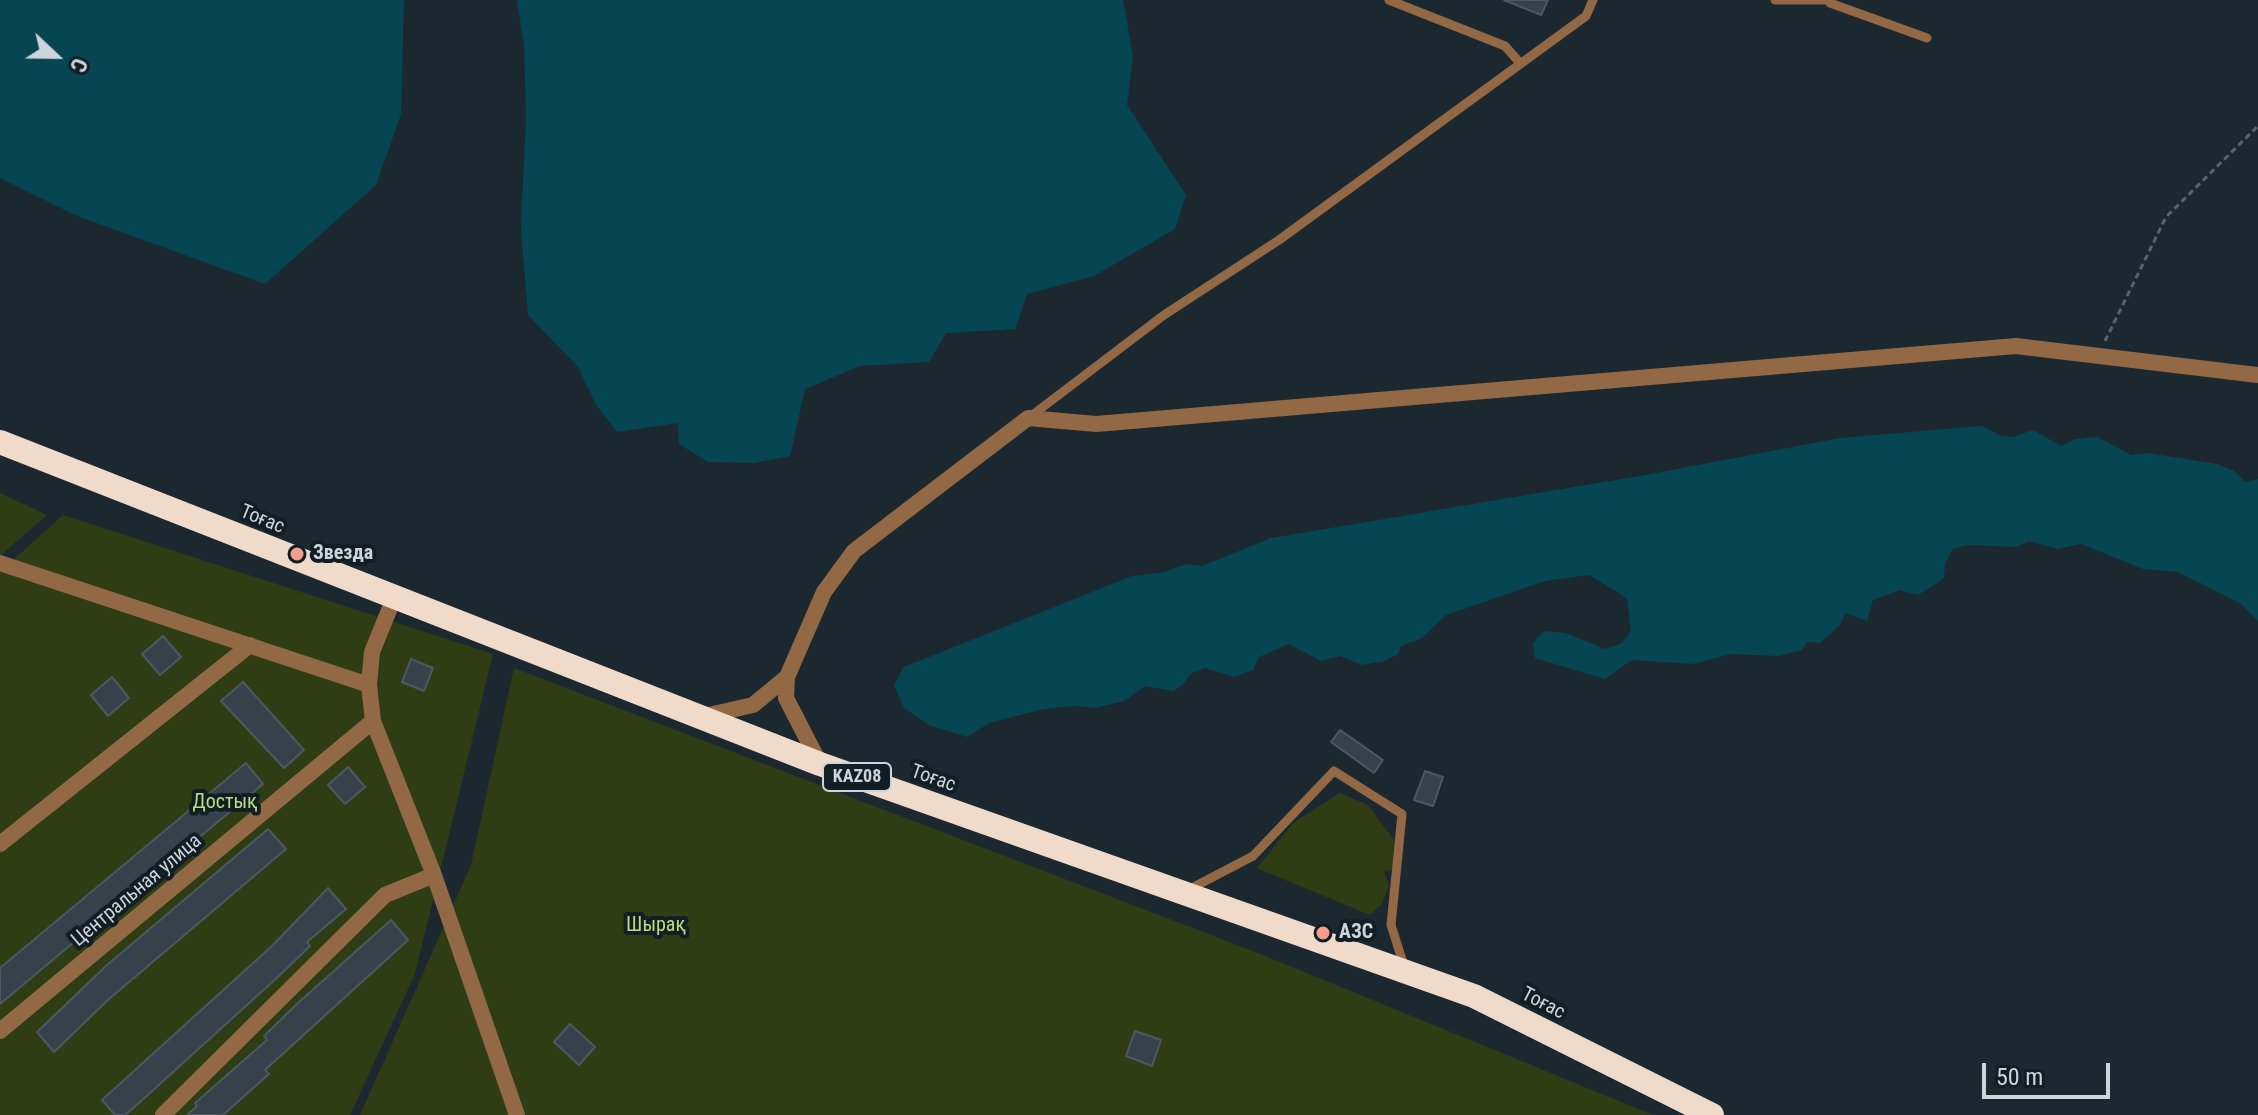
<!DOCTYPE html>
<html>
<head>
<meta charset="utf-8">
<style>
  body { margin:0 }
  #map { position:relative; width:2258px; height:1115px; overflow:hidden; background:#1c2830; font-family:"Roboto Condensed",sans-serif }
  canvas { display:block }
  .north { position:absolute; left:16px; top:16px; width:80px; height:80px; -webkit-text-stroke:6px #121e26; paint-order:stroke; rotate:112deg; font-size:22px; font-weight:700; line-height:32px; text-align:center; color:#cdd4da }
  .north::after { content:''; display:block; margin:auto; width:28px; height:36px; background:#cdd4da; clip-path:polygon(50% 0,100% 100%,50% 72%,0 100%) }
  .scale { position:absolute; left:1982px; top:1063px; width:128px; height:36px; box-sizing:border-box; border:4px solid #cdd4da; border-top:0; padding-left:10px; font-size:24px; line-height:28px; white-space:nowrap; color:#cdd4da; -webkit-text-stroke:6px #121e26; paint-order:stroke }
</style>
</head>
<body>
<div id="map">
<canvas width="2258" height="1115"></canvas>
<div class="north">С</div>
<div class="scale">50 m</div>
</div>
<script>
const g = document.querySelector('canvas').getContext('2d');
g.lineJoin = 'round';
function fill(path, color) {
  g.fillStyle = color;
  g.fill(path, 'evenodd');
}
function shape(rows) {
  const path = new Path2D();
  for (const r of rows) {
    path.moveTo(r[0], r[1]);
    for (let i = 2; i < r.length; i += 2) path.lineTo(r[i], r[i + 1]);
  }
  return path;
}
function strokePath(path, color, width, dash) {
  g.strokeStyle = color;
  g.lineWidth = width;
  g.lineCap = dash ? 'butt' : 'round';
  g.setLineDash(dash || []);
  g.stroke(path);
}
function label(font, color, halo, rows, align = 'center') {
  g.font = font + ' "Roboto Condensed",sans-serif';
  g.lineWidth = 8;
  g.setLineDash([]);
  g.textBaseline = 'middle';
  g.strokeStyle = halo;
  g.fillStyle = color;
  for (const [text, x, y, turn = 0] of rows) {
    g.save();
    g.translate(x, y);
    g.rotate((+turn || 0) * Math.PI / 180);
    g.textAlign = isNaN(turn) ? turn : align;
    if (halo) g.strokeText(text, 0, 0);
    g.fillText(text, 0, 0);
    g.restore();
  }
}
fill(shape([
  [0,493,47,515,0,556],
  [63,515,493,654,415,974,350,1115,0,1115,0,572],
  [514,668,1258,953,1653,1115,360,1115,471,865],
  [1340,793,1368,805,1394,840,1392,870,1384,872,1389,885,1382,904,1370,915,1257,868,1293,823]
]), '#2f3d14');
fill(shape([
  [0,0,404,0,401,114,376,185,265,284,77,216,0,178],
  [517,0,1123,0,1133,56,1127,105,1186,195,1175,229,1094,276,1027,294,1015,329,946,333,929,362,860,366,805,389,790,456,754,463,708,462,679,444,678,423,617,432,596,405,578,367,528,315,521,229,526,116,524,45],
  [1982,426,2001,436,2013,437,2033,430,2061,446,2076,439,2098,437,2131,455,2147,453,2217,464,2234,471,2246,482,2258,479,2258,621,2241,604,2178,572,2143,569,2081,544,2058,549,2029,541,2016,547,1968,545,1953,549,1945,563,1944,578,1937,583,1918,595,1900,590,1873,600,1867,621,1845,613,1840,625,1820,643,1807,642,1802,650,1779,656,1730,654,1693,664,1632,660,1605,679,1535,658,1533,643,1544,631,1566,633,1605,649,1622,643,1631,631,1627,598,1589,575,1545,581,1446,615,1422,638,1401,646,1398,654,1385,661,1362,665,1340,656,1321,661,1289,644,1259,657,1253,670,1234,677,1205,668,1190,674,1184,684,1173,691,1145,686,1124,701,1095,708,1073,706,1044,709,989,723,967,737,929,725,904,708,894,685,904,667,1132,576,1165,572,1186,564,1202,566,1271,538,1640,476,1840,438]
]), '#054652');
const building = shape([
  [1504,0,1548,0,1541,15,1504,0],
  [163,636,181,657,160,675,142,654,163,636],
  [411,659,433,668,424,691,402,682,411,659],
  [112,677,129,698,108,716,91,695,112,677],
  [243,682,304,750,284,768,221,701,243,682],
  [1340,730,1383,760,1374,773,1331,742,1340,730],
  [246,763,263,784,0,1004,0,968,246,763],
  [348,767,365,787,345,804,328,785,348,767],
  [1425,771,1443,777,1433,806,1414,800,1425,771],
  [268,829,286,849,109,999,54,1052,37,1032,107,965,268,829],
  [328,888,346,909,307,942,310,946,280,975,140,1102,125,1115,115,1115,102,1100,273,945,328,888],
  [391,920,408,940,265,1070,269,1074,223,1115,187,1115,197,1106,195,1103,267,1040,264,1036,299,1002,391,920],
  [570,1024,595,1047,579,1065,554,1042,570,1024],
  [1135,1031,1161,1040,1152,1066,1126,1056,1135,1031]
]);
fill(building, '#35424b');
strokePath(building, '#4c5963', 2);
strokePath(shape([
  [2105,341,2166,217,2258,126]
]), '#59636b', 3, [6, 4]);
strokePath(shape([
  [1389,0,1505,46,1520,63],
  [1775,0,1831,0],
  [1830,3,1927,38],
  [1031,416,1164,315,1279,240,1586,16,1593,0],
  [1188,890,1253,856,1334,771,1402,814,1391,925,1405,969]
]), '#926944', 9);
strokePath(shape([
  [0,563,369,685],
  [394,598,372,652,369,685,373,721,434,875,517,1115],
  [700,717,753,705,787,677],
  [820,764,786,698,787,677,824,592,854,551,1028,418,1096,424,2016,346,2258,375],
  [0,844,250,645],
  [0,1031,373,721],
  [163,1115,385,895,434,875]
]), '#926944', 16);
strokePath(shape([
  [0,442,820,764,1474,996,1712,1115]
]), '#f0dbca', 24);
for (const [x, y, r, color] of [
  [297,554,8,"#f49d8b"],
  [1323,933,8,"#f49d8b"]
]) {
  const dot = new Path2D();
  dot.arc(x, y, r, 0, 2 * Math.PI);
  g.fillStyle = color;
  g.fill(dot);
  strokePath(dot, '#121e26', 3);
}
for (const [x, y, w] of [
  [857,777,68]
]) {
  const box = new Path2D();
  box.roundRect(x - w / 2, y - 14, w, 28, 6);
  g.fillStyle = '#121e26';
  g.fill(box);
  strokePath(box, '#cdd4da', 2);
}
label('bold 18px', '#cdd4da', null, [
  ["KAZ08",857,777]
]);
label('20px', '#cdd4da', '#121e26', [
  ["Тоғас",262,520,22],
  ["Тоғас",933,779,19],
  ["Центральная улица",137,891,-40],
  ["Тоғас",1543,1004,27]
]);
label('bold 20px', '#cdd4da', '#121e26', [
  ["Звезда",313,554],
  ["АЗС",1339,933]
], 'left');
label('20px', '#bade7a', '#121e26', [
  ["Достық",225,803],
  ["Шырақ",656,926]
]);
</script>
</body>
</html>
